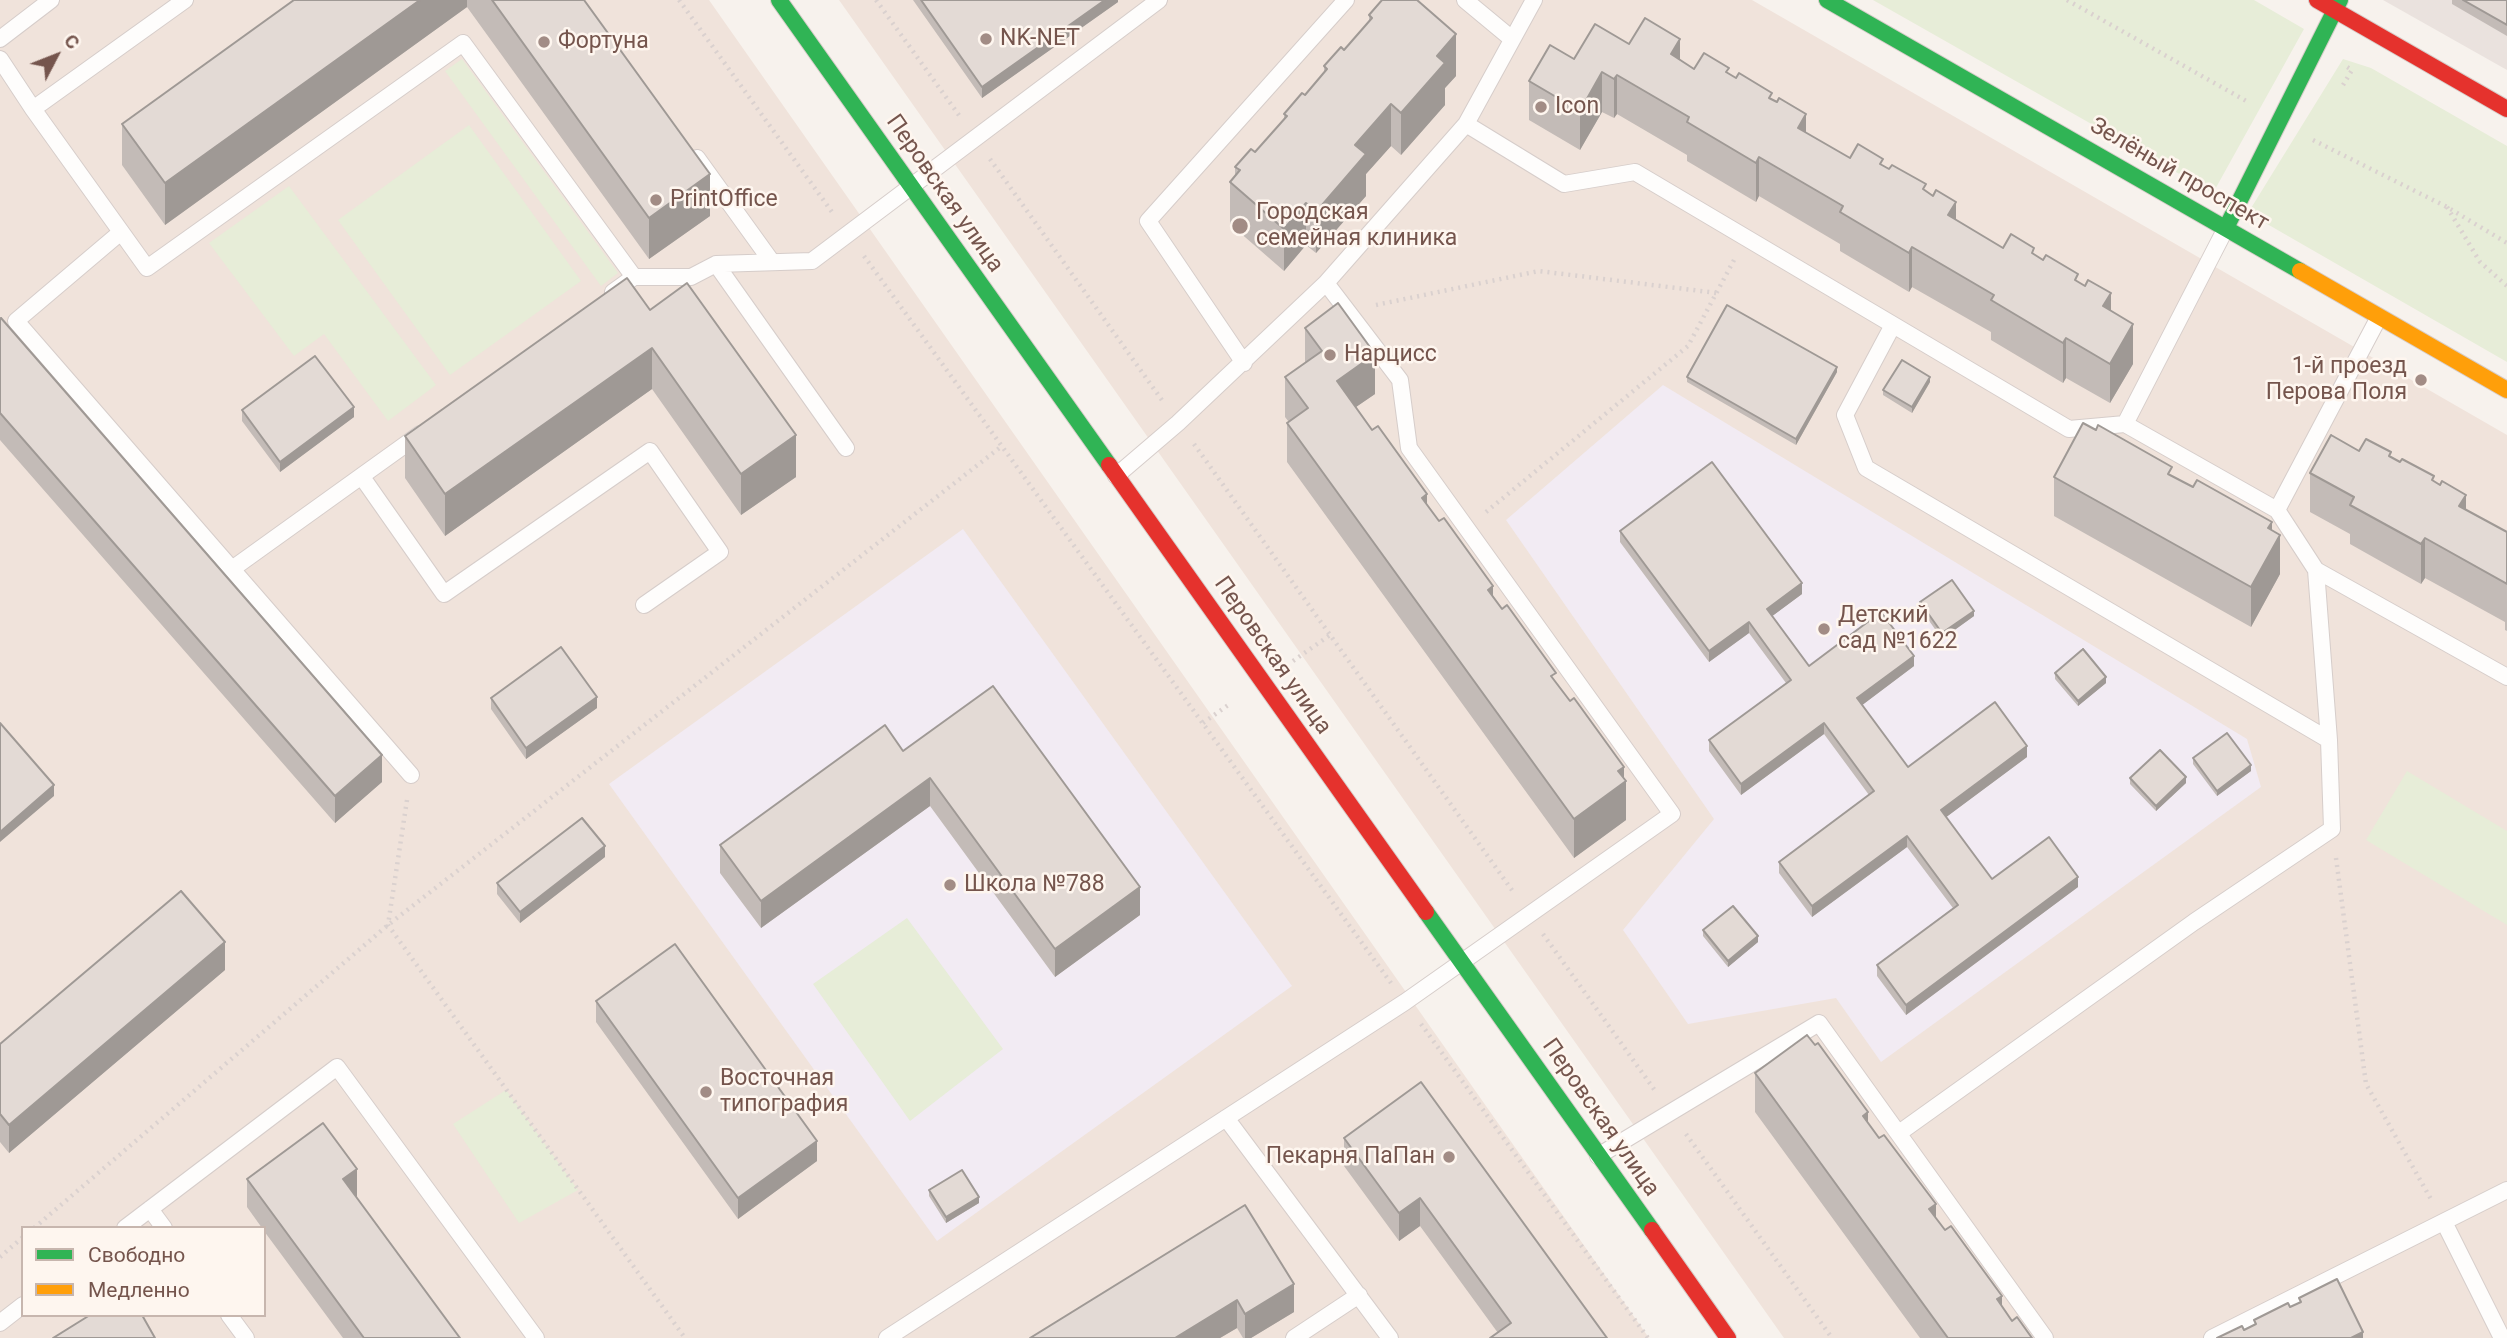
<!DOCTYPE html>
<html>
<head>
<meta charset="utf-8">
<style>
  body { margin:0 }
  #map { position:relative; width:2507px; height:1338px; overflow:hidden; background:#f7f2ed; font-family:Roboto,sans-serif }
  canvas { display:block }
  .legend { position:absolute; left:21px; top:1226px; width:245px; height:91px; box-sizing:border-box; background:#fef6ef; border:2px solid #c7b6ae; margin:0; padding:9px 12px; list-style:none; font-size:21px; color:#75554d }
  .legend li { display:flex; align-items:center; gap:14px; height:35px }
  .legend b { width:35px; border:2px solid #c7b6ae }
  .north { position:absolute; left:21px; top:21px; width:70px; height:70px; -webkit-text-stroke:5px #fef6ef; paint-order:stroke; rotate:48deg; font-size:19px; font-weight:700; line-height:28px; text-align:center; color:#75554d }
  .north::after { content:''; display:block; margin:auto; width:24px; height:32px; background:#75554d; clip-path:polygon(50% 0,100% 100%,50% 72%,0 100%) }
</style>
</head>
<body>
<div id="map">
<canvas width="2507" height="1338"></canvas>
<ul class="legend">
<li><b style="height:9px;background:#30b455"></b>Свободно</li>
<li><b style="height:9px;background:#ff9f0a"></b>Медленно</li>
</ul>
<div class="north">С</div>
</div>
<script>
const g = document.querySelector('canvas').getContext('2d');
g.lineJoin = 'round';
function fill(path, color) {
  g.fillStyle = color;
  g.fill(path, 'evenodd');
}
function shape(rows) {
  const path = new Path2D();
  for (const r of rows) {
    path.moveTo(r[0], r[1]);
    for (let i = 2; i < r.length; i += 2) path.lineTo(r[i], r[i + 1]);
  }
  return path;
}
function strokePath(path, color, width, dash) {
  g.strokeStyle = color;
  g.lineWidth = width;
  g.lineCap = dash ? 'butt' : 'round';
  g.setLineDash(dash || []);
  g.stroke(path);
}
function label(font, color, halo, rows, align = 'center') {
  g.font = font + ' Roboto,sans-serif';
  g.lineWidth = 5;
  g.setLineDash([]);
  g.textBaseline = 'middle';
  g.strokeStyle = halo;
  g.fillStyle = color;
  for (const [text, x, y, turn = 0] of rows) {
    g.save();
    g.translate(x, y);
    g.rotate((+turn || 0) * Math.PI / 180);
    g.textAlign = isNaN(turn) ? turn : align;
    if (halo) g.strokeText(text, 0, 0);
    g.fillText(text, 0, 0);
    g.restore();
  }
}
fill(shape([
  [0,0,709,0,1649,1338,0,1338],
  [23,1228,264,1228,264,1315,23,1315],
  [839,0,1752,0,2507,435,2507,1338,1784,1338]
]), '#f0e3db');
fill(shape([
  [2383,0,2507,0,2507,70]
]), '#eae2de');
fill(shape([
  [1663,385,2247,739,2261,787,1881,1062,1836,998,1688,1024,1623,930,1714,819,1506,520],
  [963,529,1292,986,937,1241,609,784]
]), '#f2ebf3');
fill(shape([
  [1873,0,2254,0,2304,29,2213,193],
  [462,59,618,273,601,286,445,71],
  [2343,59,2371,68,2507,146,2507,362,2248,213],
  [469,125,581,281,450,375,338,220],
  [289,186,436,385,388,421,324,334,294,356,209,243],
  [2407,771,2507,831,2507,925,2366,840],
  [907,918,1003,1049,910,1121,813,984],
  [506,1090,578,1190,519,1223,453,1124]
]), '#e7edd8');
const lane = shape([
  [1465,0,1512,39],
  [0,39,51,0],
  [0,59,33,109,147,268,463,43,634,277],
  [33,109,185,0],
  [1466,124,1564,184,1635,172,2069,429,2125,424,2277,510,2316,570,2507,677],
  [697,158,772,262],
  [121,232,16,321,411,775],
  [716,264,846,448],
  [613,292,634,277,691,277,716,264,812,261,1159,0],
  [1893,325,1845,415,1866,468,2329,740],
  [1244,363,1148,221,1346,0],
  [2125,424,2226,228],
  [1116,476,1178,423,1326,283,1466,124,1534,0],
  [362,477,444,594,650,451,720,552,644,605],
  [2277,510,2379,317],
  [232,569,420,434],
  [1226,1118,1390,1338],
  [1899,1133,2194,922,2332,829,2329,740,2316,570],
  [1598,1156,1819,1023,2045,1338],
  [150,1209,164,1228],
  [2444,1222,2502,1338],
  [125,1228,337,1067,536,1338],
  [229,1315,246,1338],
  [0,1323,23,1305],
  [887,1338,1405,1002,1672,814,1409,448,1400,380,1326,283],
  [1294,1338,1359,1295],
  [2212,1338,2507,1190]
]);
const fast = shape([
  [779,0,1109,465],
  [1827,0,2300,271],
  [2226,228,2340,0],
  [1426,912,1652,1230]
]);
const slow = shape([
  [2300,271,2507,390]
]);
const jam = shape([
  [2317,0,2507,109],
  [1109,465,1426,912],
  [1652,1230,1728,1338]
]);
strokePath(lane, '#d6cdca', 18);
strokePath(fast, '#d7cdc9', 18);
strokePath(slow, '#d7cdc9', 18);
strokePath(jam, '#d7cdc9', 18);
strokePath(shape([
  [679,0,832,212],
  [876,0,961,118],
  [2067,0,2248,102],
  [2343,85,2352,70,2347,67],
  [2313,140,2447,207,2507,243],
  [990,159,1164,403],
  [2447,207,2480,262,2507,286],
  [864,256,1391,983],
  [1376,305,1539,271,1717,293],
  [1194,444,1514,893],
  [1486,512,1688,346,1734,260],
  [1293,661,1330,635],
  [1203,723,1231,703],
  [407,800,388,925,685,1338],
  [2336,858,2366,1084,2432,1201],
  [1543,934,1656,1092],
  [1421,1024,1648,1338],
  [1686,1134,1832,1338],
  [34,1228,388,925,1002,446],
  [0,1257,23,1237]
]), '#dad1cf', 4.5, [2, 5]);
strokePath(lane, '#fefdfc', 16);
strokePath(fast, '#30b455', 16);
strokePath(slow, '#ff9f0a', 16);
strokePath(jam, '#e5322d', 16);
fill(shape([
  [294,0,584,0,710,216,649,259,467,7,165,225,122,165,122,124],
  [913,0,1118,0,1118,2,982,98],
  [2452,0,2507,0,2507,36,2452,4],
  [1369,15,1456,76,1445,88,1445,105,1401,155,1391,146,1366,174,1366,196,1316,253,1306,245,1284,271,1230,224,1230,182,1235,176,1235,167,1255,152,1284,120,1284,114,1305,95,1324,73,1324,66,1344,50,1369,21],
  [1629,44,1680,60,1694,69,1729,74,1772,100,1806,133,1850,158,1883,165,1926,191,1956,220,2003,248,2034,254,2078,282,2111,311,2133,364,2110,403,2066,378,2063,383,1991,340,1991,332,1912,287,1909,292,1840,251,1840,244,1759,196,1756,202,1687,161,1687,155,1617,114,1614,118,1602,112,1580,150,1529,120,1529,81,1574,59],
  [650,310,796,477,741,515,652,389,445,536,405,478,405,436],
  [0,319,382,782,335,823,0,440],
  [1305,328,1375,394,1356,407,1556,682,1624,778,1626,820,1574,858,1287,462,1287,423,1289,422,1285,417,1285,377,1305,363],
  [1837,372,1796,445,1687,382,1687,377],
  [1930,382,1912,413,1883,395,1883,390],
  [242,410,354,417,280,472,242,421],
  [2359,451,2391,457,2434,481,2466,510,2507,532,2507,631,2505,630,2505,622,2425,578,2421,584,2350,544,2350,534,2310,512,2310,473],
  [2172,476,2272,530,2280,574,2251,627,2054,516,2054,477],
  [1620,531,1802,594,1772,616,1809,666,1914,666,1862,705,1908,767,2027,757,1946,817,1992,879,2078,887,1906,1015,1877,976,1877,965,1953,908,1907,847,1812,917,1779,873,1779,862,1869,795,1824,734,1741,795,1709,751,1709,740,1786,683,1749,633,1709,662,1620,542],
  [1920,602,1974,616,1942,639,1920,608],
  [2055,673,2106,683,2078,706,2055,679],
  [491,698,597,708,526,759,491,709],
  [903,751,1140,915,1055,977,930,806,761,928,720,873,720,845],
  [2193,758,2251,771,2217,796,2193,764],
  [2130,778,2186,783,2156,811,2130,784],
  [605,857,520,923,497,894,497,883],
  [1703,930,1758,942,1728,967,1703,936],
  [225,970,9,1153,0,1142,0,1044],
  [596,1001,817,1161,738,1219,596,1022],
  [1755,1073,1868,1123,1936,1218,2012,1321,2032,1338,1920,1338,1755,1112],
  [1344,1138,1607,1338,1498,1333,1420,1226,1399,1241,1344,1166],
  [247,1179,357,1196,356,1197,460,1338,343,1338,264,1231,264,1228,262,1228,247,1207],
  [929,1190,979,1203,946,1223,929,1196],
  [1245,1205,1294,1312,1251,1338,1243,1338,1237,1328,1220,1338]
]), '#c3bbb7');
fill(shape([
  [420,0,467,0,467,7,165,225,165,183],
  [1105,0,1118,0,1118,2,982,98,982,87],
  [1456,34,1456,76,1445,88,1445,105,1401,155,1401,113,1437,56],
  [1680,39,1680,79,1671,54],
  [1602,72,1602,112,1580,150,1580,111],
  [1617,75,1617,114,1614,118,1614,79],
  [1391,104,1391,146,1366,174,1366,196,1316,253,1316,212,1355,145],
  [1806,114,1806,153,1798,128],
  [1759,157,1759,196,1756,202,1756,163],
  [710,174,710,216,649,259,649,218],
  [1956,202,1956,241,1948,215],
  [1306,203,1306,245,1284,271,1284,229],
  [1912,247,1912,287,1909,292,1909,253],
  [2111,293,2111,332,2103,306],
  [2133,324,2133,364,2110,403,2110,364],
  [2066,338,2066,378,2063,383,2063,343],
  [652,348,652,389,445,536,445,494],
  [1375,354,1375,394,1337,420,1337,381],
  [1837,367,1837,372,1796,445,1796,439],
  [1930,377,1930,382,1912,413,1912,407],
  [354,407,354,417,280,472,280,462],
  [796,435,796,477,741,515,741,474],
  [1427,494,1427,533,1422,498],
  [2466,495,2466,534,2459,506],
  [2272,522,2272,550,2280,535,2280,574,2251,627,2251,587,2268,528],
  [2425,538,2425,578,2421,584,2421,544],
  [1802,583,1802,594,1767,620,1767,609],
  [1493,586,1493,626,1488,590],
  [1974,611,1974,616,1942,639,1942,633],
  [1749,622,1749,633,1709,662,1709,651],
  [1914,656,1914,666,1857,709,1857,698],
  [2106,677,2106,683,2078,706,2078,701],
  [597,697,597,708,526,759,526,748],
  [1824,723,1824,734,1741,795,1741,784],
  [2027,746,2027,757,1941,821,1941,810],
  [382,755,382,782,335,823,335,796],
  [2251,765,2251,771,2217,796,2217,791],
  [1624,767,1624,782,1626,781,1626,820,1574,858,1574,819,1618,771],
  [2186,777,2186,783,2156,811,2156,806],
  [930,778,930,806,761,928,761,901],
  [54,785,54,796,0,842,0,832],
  [1907,836,1907,847,1812,917,1812,906],
  [605,846,605,857,520,923,520,912],
  [2078,877,2078,887,1906,1015,1906,1005],
  [1140,887,1140,915,1055,977,1055,949],
  [1758,936,1758,942,1728,967,1728,961],
  [225,942,225,970,9,1153,9,1125],
  [1868,1112,1868,1151,1863,1116],
  [817,1141,817,1161,738,1219,738,1198],
  [357,1169,357,1196,343,1207,343,1179],
  [979,1197,979,1203,946,1223,946,1217],
  [1420,1198,1420,1226,1399,1241,1399,1213],
  [1936,1204,1936,1244,1929,1209],
  [1294,1284,1294,1312,1251,1338,1245,1338,1245,1314],
  [2002,1296,2002,1335,1997,1299],
  [1237,1300,1237,1328,1220,1338,1175,1338],
  [2363,1332,2363,1338,2351,1338]
]), '#9f9995');
const building = shape([
  [294,0,420,0,165,183,122,124,294,0],
  [492,0,584,0,710,174,649,218,492,0],
  [921,0,1105,0,982,87,921,0],
  [1382,0,1417,0,1456,34,1437,56,1445,63,1401,113,1391,104,1355,145,1366,154,1316,212,1306,203,1284,229,1230,182,1240,170,1235,167,1251,149,1255,152,1287,116,1284,114,1302,93,1305,95,1327,69,1324,66,1341,47,1344,50,1372,18,1369,15,1382,0],
  [2463,0,2507,0,2507,25,2463,0],
  [1645,18,1680,39,1671,54,1694,69,1704,53,1729,68,1726,72,1736,78,1739,73,1772,93,1769,98,1777,102,1779,98,1806,114,1798,128,1850,158,1858,144,1883,159,1880,164,1889,169,1892,165,1926,184,1923,189,1933,196,1936,190,1956,202,1948,215,2003,248,2011,234,2034,248,2032,253,2043,260,2046,255,2078,274,2075,280,2085,286,2088,280,2111,293,2103,306,2133,324,2110,364,2066,338,2063,343,1991,300,1994,295,1912,247,1909,253,1840,212,1843,206,1759,157,1756,163,1687,122,1689,117,1617,75,1614,79,1602,72,1580,111,1529,81,1550,45,1574,59,1595,24,1629,44,1645,18],
  [627,278,650,310,687,283,796,435,741,474,652,348,445,494,405,436,627,278],
  [1338,303,1375,354,1337,381,1372,430,1378,426,1427,494,1422,498,1439,521,1444,518,1493,586,1488,590,1502,609,1507,605,1556,673,1551,676,1570,701,1574,698,1624,767,1618,771,1626,781,1574,819,1287,423,1308,408,1285,377,1322,351,1305,328,1338,303],
  [1727,305,1837,367,1796,439,1687,377,1727,305],
  [1,318,382,755,335,796,0,413,0,319,1,318],
  [315,356,354,407,280,462,242,410,315,356],
  [1902,360,1930,377,1912,407,1883,390,1902,360],
  [2083,423,2096,430,2098,425,2172,467,2168,474,2193,487,2197,480,2272,522,2268,528,2280,535,2251,587,2054,477,2083,423],
  [2331,435,2359,451,2366,439,2391,452,2389,456,2400,462,2402,459,2434,476,2432,480,2440,485,2442,481,2466,495,2459,506,2507,532,2507,584,2425,538,2421,544,2350,505,2354,497,2310,473,2331,435],
  [1712,462,1802,583,1767,609,1809,666,1881,612,1914,656,1857,698,1908,767,1995,702,2027,746,1941,810,1992,879,2049,837,2078,877,1906,1005,1877,965,1958,905,1907,836,1812,906,1779,862,1874,791,1824,723,1741,784,1709,740,1791,680,1749,622,1709,651,1620,531,1712,462],
  [1952,580,1974,611,1942,633,1920,602,1952,580],
  [561,647,597,697,526,748,491,698,561,647],
  [2083,649,2106,677,2078,701,2055,673,2083,649],
  [993,686,1140,887,1055,949,930,778,761,901,720,845,885,725,903,751,993,686],
  [0,723,54,785,0,832,0,723],
  [2227,733,2251,765,2217,791,2193,758,2227,733],
  [2160,750,2186,777,2156,806,2130,778,2160,750],
  [582,818,605,846,520,912,497,883,582,818],
  [181,891,225,942,9,1125,0,1114,0,1044,181,891],
  [1733,906,1758,936,1728,961,1703,930,1733,906],
  [675,944,817,1141,738,1198,596,1001,675,944],
  [1807,1035,1815,1045,1818,1043,1868,1112,1863,1116,1879,1138,1884,1135,1936,1204,1929,1209,1945,1230,1951,1226,2002,1296,1997,1299,2012,1321,2017,1317,2032,1338,1948,1338,1755,1073,1807,1035],
  [1421,1082,1607,1338,1490,1338,1511,1323,1420,1198,1399,1213,1344,1138,1421,1082],
  [323,1123,357,1169,343,1179,460,1338,364,1338,247,1179,323,1123],
  [962,1170,979,1197,946,1217,929,1190,962,1170],
  [1245,1205,1294,1284,1245,1314,1237,1300,1175,1338,1030,1338,1245,1205],
  [2337,1279,2363,1332,2351,1338,2217,1338,2242,1326,2244,1330,2256,1324,2254,1320,2288,1303,2290,1307,2301,1302,2299,1298,2337,1279],
  [90,1315,142,1315,155,1338,53,1338,90,1315]
]);
fill(building, '#e3dad5');
strokePath(building, '#9f9995', 2);
for (const [x, y, r, color] of [
  [986,39,7,"#a28c85"],
  [544,42,7,"#a28c85"],
  [1541,107,7,"#a28c85"],
  [656,200,7,"#a28c85"],
  [1240,226,9,"#a28c85"],
  [1330,355,7,"#a28c85"],
  [2421,380,7,"#a28c85"],
  [1824,629,7,"#a28c85"],
  [950,885,7,"#a28c85"],
  [706,1092,7,"#a28c85"],
  [1449,1157,7,"#a28c85"]
]) {
  const dot = new Path2D();
  dot.arc(x, y, r, 0, 2 * Math.PI);
  g.fillStyle = color;
  g.fill(dot);
  strokePath(dot, '#fef6ef', 2.5);
}
label('23px', '#75554d', '#fef6ef', [
  ["NK-NET",1000,39],
  ["Фортуна",558,42],
  ["Icon",1555,107],
  ["PrintOffice",670,200],
  ["Городская",1256,213],
  ["семейная клиника",1256,239],
  ["Нарцисс",1344,355],
  ["1-й проезд",2407,367,"right"],
  ["Перова Поля",2407,393,"right"],
  ["Детский",1838,616],
  ["сад №1622",1838,642],
  ["Школа №788",964,885],
  ["Восточная",720,1079],
  ["типография",720,1105],
  ["Пекарня ПаПан",1435,1157,"right"]
], 'left');
label('23px', '#75554d', '#fef6ef', [
  ["Зелёный проспект",2179,175,30],
  ["Перовская улица",944,194,55],
  ["Перовская улица",1272,656,55],
  ["Перовская улица",1600,1118,55]
]);
</script>
</body>
</html>
